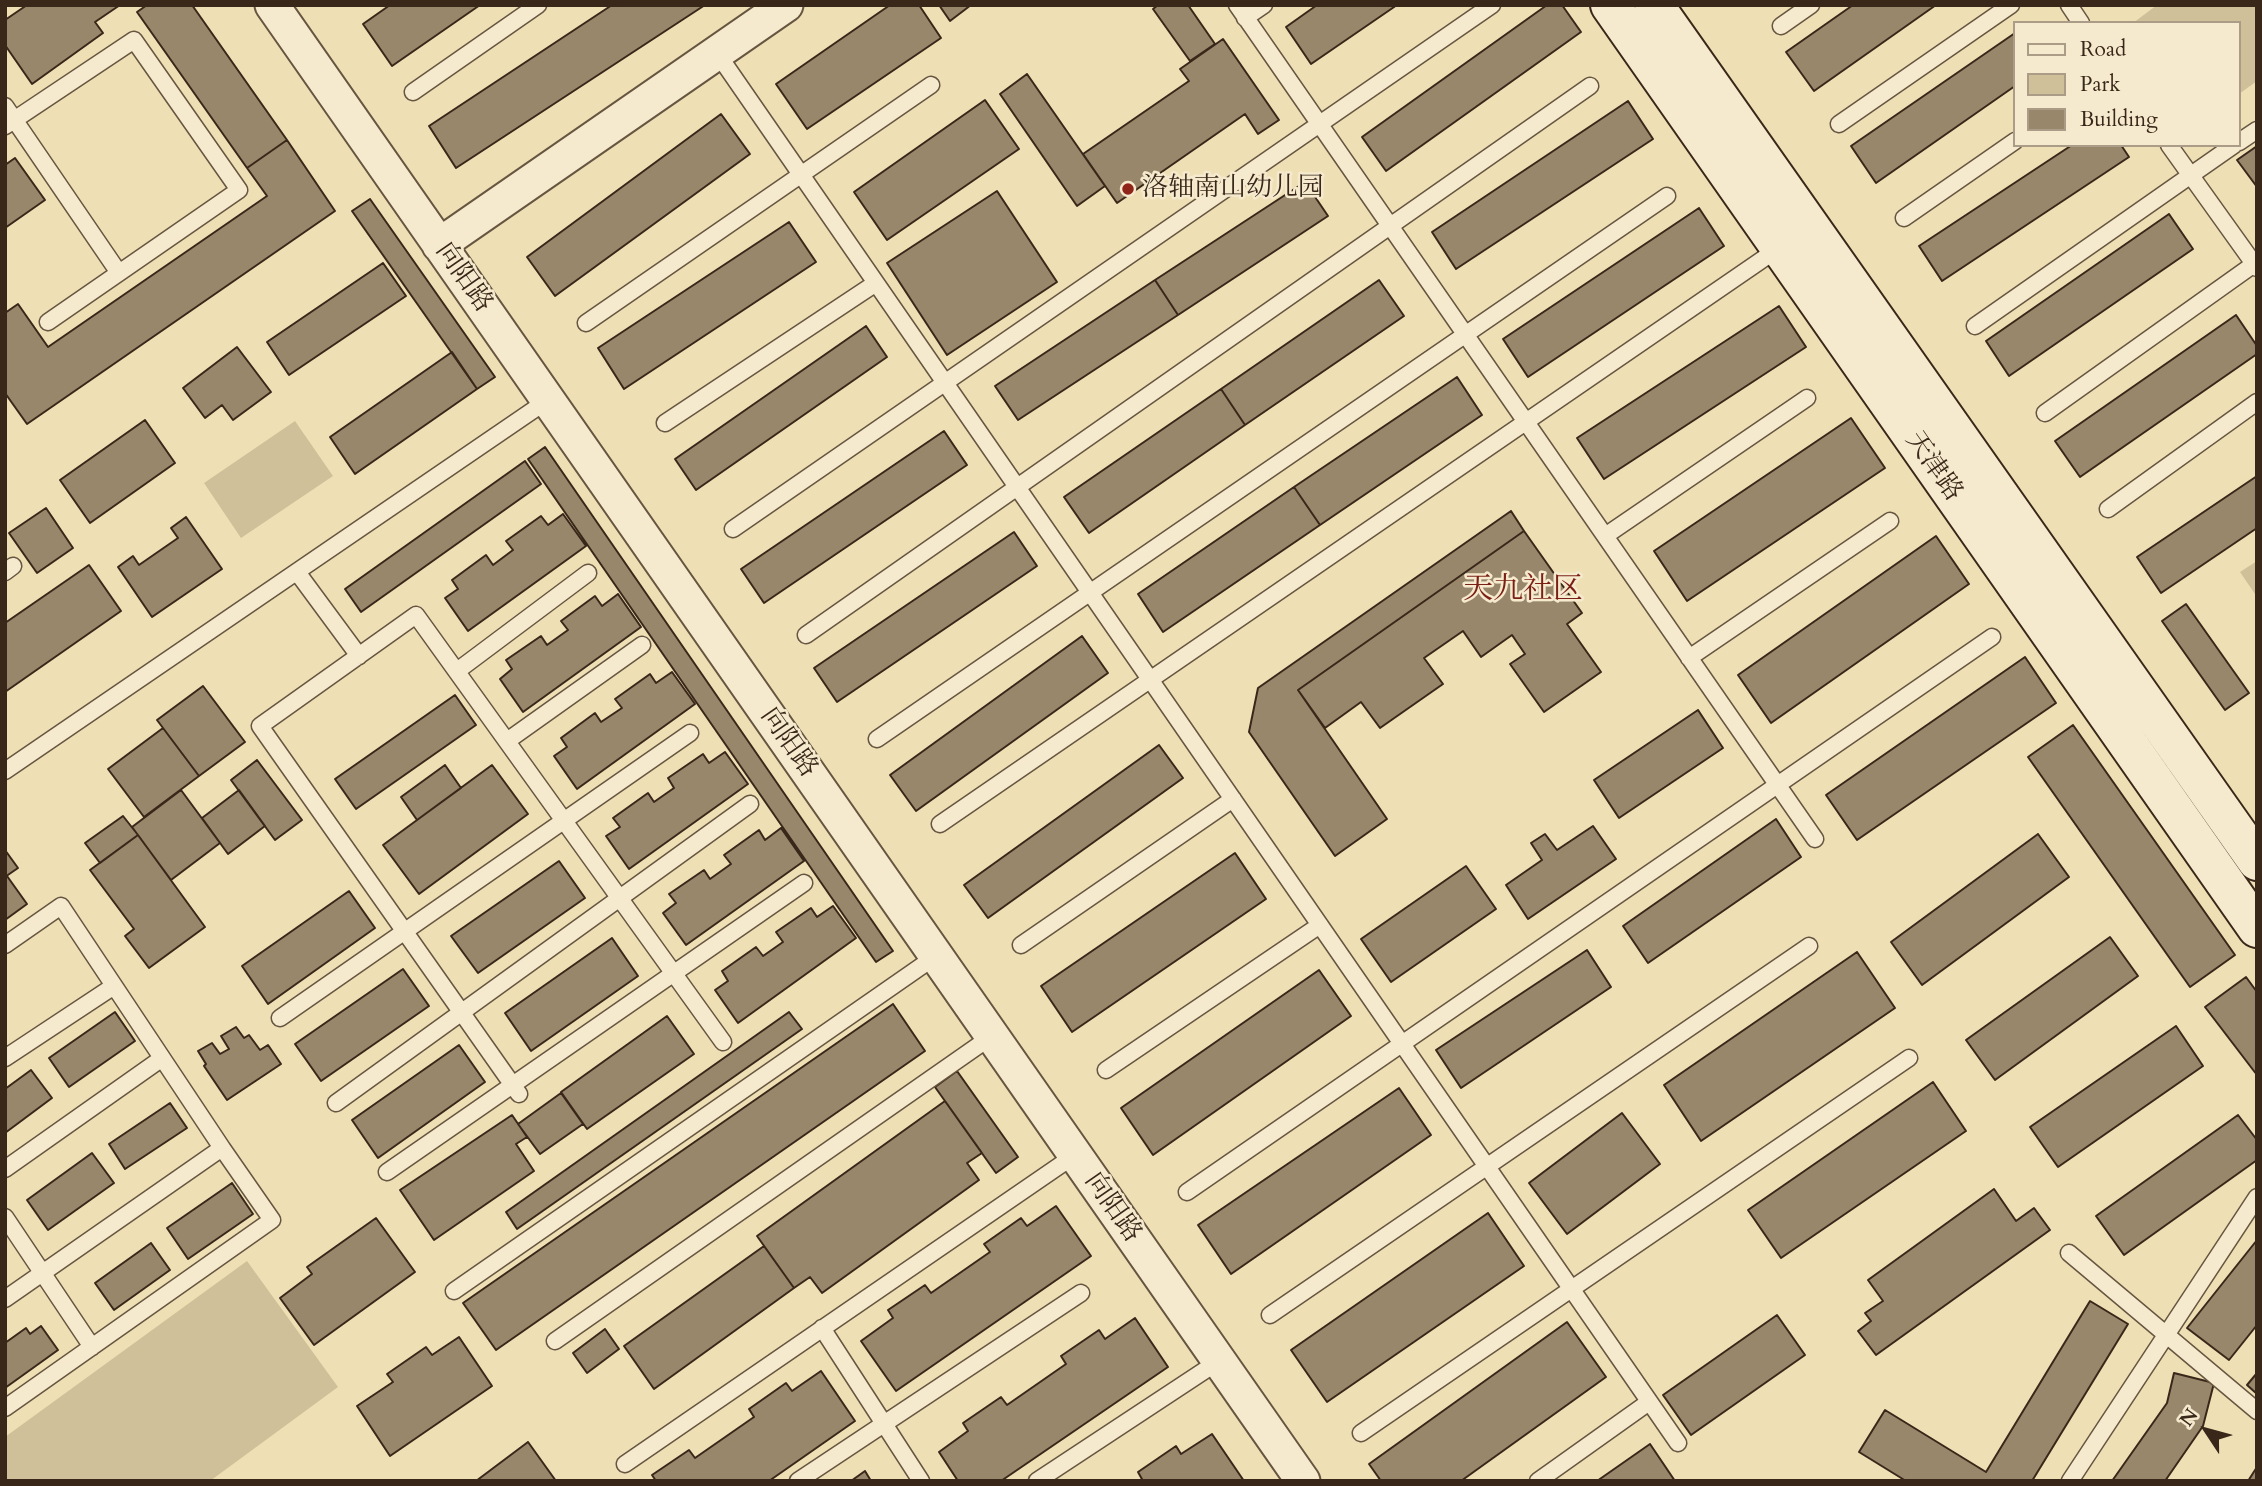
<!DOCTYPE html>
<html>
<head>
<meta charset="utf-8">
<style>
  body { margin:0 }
  #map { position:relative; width:2262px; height:1486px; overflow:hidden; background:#efdfb4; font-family:Cardo,serif }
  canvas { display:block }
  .frame { position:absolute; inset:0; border:7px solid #392719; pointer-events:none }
  .legend { position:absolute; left:2013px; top:21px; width:228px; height:126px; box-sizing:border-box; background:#f5eace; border:2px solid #aa9c86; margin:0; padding:9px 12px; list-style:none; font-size:21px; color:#392719 }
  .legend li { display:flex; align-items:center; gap:14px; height:35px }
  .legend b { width:35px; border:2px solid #aa9c86 }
  .north { position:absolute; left:2171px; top:1395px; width:70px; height:70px; -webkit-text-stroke:5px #f5eace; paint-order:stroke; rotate:306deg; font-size:19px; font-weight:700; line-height:28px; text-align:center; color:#392719 }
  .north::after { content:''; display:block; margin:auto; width:24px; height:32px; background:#392719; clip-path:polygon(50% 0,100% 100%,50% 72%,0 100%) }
</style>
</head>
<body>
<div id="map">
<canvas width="2262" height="1486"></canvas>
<div class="frame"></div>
<ul class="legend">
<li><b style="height:9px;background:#f5eace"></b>Road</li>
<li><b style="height:19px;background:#d0c09a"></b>Park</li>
<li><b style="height:19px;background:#98876a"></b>Building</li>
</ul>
<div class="north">N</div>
</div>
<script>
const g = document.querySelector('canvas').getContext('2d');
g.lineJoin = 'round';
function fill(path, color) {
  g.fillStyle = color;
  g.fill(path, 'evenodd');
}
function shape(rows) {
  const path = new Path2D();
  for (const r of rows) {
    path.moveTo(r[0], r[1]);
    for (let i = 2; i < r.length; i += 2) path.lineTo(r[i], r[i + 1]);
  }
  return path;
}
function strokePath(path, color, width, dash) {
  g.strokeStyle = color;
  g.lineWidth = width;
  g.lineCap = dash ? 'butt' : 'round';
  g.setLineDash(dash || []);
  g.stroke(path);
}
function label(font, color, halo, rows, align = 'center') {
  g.font = font + ' Cardo,"Noto Serif SC",serif';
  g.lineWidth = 5;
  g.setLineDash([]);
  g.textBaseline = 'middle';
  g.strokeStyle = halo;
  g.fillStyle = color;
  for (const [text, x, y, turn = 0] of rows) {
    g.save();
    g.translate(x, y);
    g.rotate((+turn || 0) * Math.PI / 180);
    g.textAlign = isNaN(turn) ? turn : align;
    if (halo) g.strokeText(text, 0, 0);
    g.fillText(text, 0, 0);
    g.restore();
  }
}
fill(shape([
  [2157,5,2257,5,2257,81,2239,94,2239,23,2133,23],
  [295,421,333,476,241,538,204,483],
  [2257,561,2257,597,2240,572],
  [247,1261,338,1387,210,1481,5,1481,5,1437]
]), '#d0c09a');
const building = shape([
  [27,5,120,5,95,22,103,33,32,84,5,45,5,20,27,5],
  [147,5,192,5,287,140,247,168,137,12,147,5],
  [390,5,480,5,392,66,363,24,390,5],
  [612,5,705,5,456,168,429,126,612,5],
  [890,5,919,5,941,38,807,129,776,84,890,5],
  [939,5,971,5,950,21,939,5],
  [1158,5,1188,5,1215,44,1190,61,1153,9,1158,5],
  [1317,5,1397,5,1311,64,1286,27,1317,5],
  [1547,5,1562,5,1581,32,1386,171,1362,137,1547,5],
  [1853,5,1936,5,1814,91,1786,52,1853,5],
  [2015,33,2015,86,1876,183,1851,146,2015,33],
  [1223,39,1279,120,1258,134,1245,114,1117,203,1083,154,1189,81,1180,69,1223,39],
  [1027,74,1105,186,1077,206,1000,94,1027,74],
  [985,100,1019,149,887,240,854,192,985,100],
  [1628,101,1653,139,1456,269,1432,232,1628,101],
  [721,114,750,154,555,296,527,257,721,114],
  [287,140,335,211,27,424,5,393,5,313,18,304,48,347,267,196,247,168,287,140],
  [2072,145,2121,145,2129,157,1942,281,1919,246,2072,145],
  [2257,146,2257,187,2237,160,2257,146],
  [15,158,45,200,5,228,5,165,15,158],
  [1305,182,1328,216,1178,315,1155,280,1305,182],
  [997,191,1057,282,947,355,887,263,997,191],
  [370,199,495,377,477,389,352,211,370,199],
  [1699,208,1724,246,1528,377,1503,339,1699,208],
  [2169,214,2193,249,2009,376,1986,341,2169,214],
  [789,222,816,262,624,389,598,348,789,222],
  [383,263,406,296,289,375,267,342,383,263],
  [1155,280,1178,315,1018,420,995,386,1155,280],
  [1379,280,1404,316,1245,425,1221,389,1379,280],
  [1779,306,1806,347,1604,479,1577,438,1779,306],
  [2236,315,2257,346,2257,354,2080,477,2055,441,2236,315],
  [866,326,887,357,696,490,675,459,866,326],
  [237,347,271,392,233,420,222,405,205,418,183,388,237,347],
  [452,352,477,389,355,474,330,437,452,352],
  [1457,377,1482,415,1320,525,1294,487,1457,377],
  [1221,389,1245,425,1089,533,1064,497,1221,389],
  [1851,418,1885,468,1687,601,1654,551,1851,418],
  [145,420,175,463,90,523,60,480,145,420],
  [944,431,967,465,764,603,741,569,944,431],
  [545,447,893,951,876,962,528,459,545,447],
  [525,461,541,484,361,612,345,589,525,461],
  [2257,476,2257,528,2161,593,2137,557,2257,476],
  [1294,487,1320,525,1163,632,1138,594,1294,487],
  [46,508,73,548,37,573,9,533,46,508],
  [1511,511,1524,531,1298,690,1387,819,1335,856,1249,732,1258,688,1511,511],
  [563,514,586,546,468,631,445,598,458,589,452,580,486,555,493,565,513,550,506,541,541,516,548,525,563,514],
  [186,517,222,569,152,617,118,567,133,556,139,565,178,538,171,528,186,517],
  [1524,531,1582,613,1567,624,1601,672,1544,712,1510,664,1525,654,1512,635,1481,657,1463,631,1424,658,1443,684,1380,728,1361,702,1325,728,1298,690,1524,531],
  [1014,532,1037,566,837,702,814,668,1014,532],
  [1936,536,1969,584,1771,723,1738,675,1936,536],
  [89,565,121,611,5,692,5,623,89,565],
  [618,594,641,627,523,712,500,679,512,669,506,660,541,636,547,645,568,630,561,621,595,596,602,606,618,594],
  [2186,604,2249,693,2225,710,2162,621,2186,604],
  [1082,636,1108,673,916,811,890,775,1082,636],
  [2025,657,2056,703,1857,840,1826,795,2025,657],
  [672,672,695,704,577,789,554,756,567,747,561,738,595,713,601,722,622,708,615,699,650,674,656,683,672,672],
  [203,686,245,742,199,776,157,720,203,686],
  [455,695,476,725,356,809,335,779,455,695],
  [1698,710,1723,748,1619,818,1594,780,1698,710],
  [2073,725,2235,955,2190,987,2028,757,2073,725],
  [163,728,199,776,144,817,108,769,163,728],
  [1159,745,1183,778,988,918,964,885,1159,745],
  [725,752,748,784,629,869,606,836,620,827,613,818,648,793,654,802,674,788,668,778,703,754,709,763,725,752],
  [257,760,302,820,275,840,231,780,257,760],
  [445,765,461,788,417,820,401,797,445,765],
  [492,765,528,814,419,894,383,845,492,765],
  [181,790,220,843,171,880,132,827,181,790],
  [239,790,265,826,228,854,202,818,239,790],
  [123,816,138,835,100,863,85,843,123,816],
  [1776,819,1801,857,1648,963,1623,926,1776,819],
  [1593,826,1616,859,1528,919,1506,885,1542,860,1531,843,1545,834,1557,850,1593,826],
  [781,828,804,861,686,945,663,913,676,903,669,894,704,870,710,879,731,864,724,855,759,830,765,840,781,828],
  [2038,834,2069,877,1922,985,1891,942,2038,834],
  [138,835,205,927,149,968,125,936,134,929,90,870,138,835],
  [5,850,18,868,5,877,5,850],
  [1235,853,1266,899,1072,1032,1041,986,1235,853],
  [559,861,585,898,478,973,451,936,559,861],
  [1466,866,1496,909,1391,982,1361,939,1466,866],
  [7,876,27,904,5,920,5,877,7,876],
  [349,891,375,928,268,1004,242,966,349,891],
  [833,906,856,938,738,1023,715,990,728,981,722,971,756,947,763,956,783,942,776,932,811,908,817,917,833,906],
  [2110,937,2138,976,1995,1080,1966,1040,2110,937],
  [612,938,638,976,531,1051,505,1013,612,938],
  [1587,950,1611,987,1461,1088,1436,1050,1587,950],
  [1857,952,1895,1008,1701,1141,1664,1085,1857,952],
  [403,969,429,1006,321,1081,295,1044,403,969],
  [1319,970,1351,1016,1153,1155,1121,1108,1319,970],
  [2246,977,2257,992,2257,1075,2205,1007,2246,977],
  [893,1004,925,1051,496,1350,463,1303,893,1004],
  [115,1012,135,1041,69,1087,49,1058,115,1012],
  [789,1012,802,1029,517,1229,506,1212,789,1012],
  [667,1016,694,1054,587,1129,561,1092,667,1016],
  [2176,1026,2203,1066,2058,1167,2030,1127,2176,1026],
  [236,1027,244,1038,249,1035,260,1050,268,1045,281,1064,227,1100,204,1066,206,1064,198,1051,212,1043,220,1054,229,1049,221,1036,236,1027],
  [459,1045,485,1082,378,1158,352,1120,459,1045],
  [31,1070,52,1098,5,1133,5,1089,31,1070],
  [957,1071,1018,1157,996,1173,935,1087,957,1071],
  [1933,1082,1966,1131,1781,1258,1748,1210,1933,1082],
  [1399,1088,1431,1135,1231,1274,1198,1225,1399,1088],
  [561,1093,583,1124,540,1154,518,1124,561,1093],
  [945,1101,982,1153,967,1163,979,1180,822,1293,810,1277,794,1288,757,1236,945,1101],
  [170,1103,187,1128,125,1169,109,1144,170,1103],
  [1622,1113,1660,1164,1567,1234,1529,1183,1622,1113],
  [512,1115,527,1137,516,1144,534,1171,434,1240,400,1190,512,1115],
  [2238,1115,2257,1140,2257,1160,2124,1255,2096,1216,2238,1115],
  [92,1153,114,1183,48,1230,27,1200,92,1153],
  [232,1183,253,1214,188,1259,167,1228,232,1183],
  [1994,1189,2016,1221,2034,1208,2050,1230,1876,1355,1858,1331,1871,1321,1865,1313,1883,1301,1868,1280,1994,1189],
  [1056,1206,1091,1256,896,1391,861,1341,893,1318,888,1310,925,1285,931,1293,990,1252,984,1244,1021,1218,1027,1226,1056,1206],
  [1488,1213,1524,1266,1327,1402,1291,1350,1488,1213],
  [376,1218,415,1272,314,1345,280,1298,312,1274,307,1267,376,1218],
  [2257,1240,2257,1325,2229,1360,2187,1328,2257,1240],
  [151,1243,170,1270,114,1310,95,1283,151,1243],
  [764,1246,794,1288,654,1389,624,1346,764,1246],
  [2090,1301,2128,1324,2032,1481,1906,1481,1859,1452,1885,1410,1986,1472,2090,1301],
  [1777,1315,1805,1355,1691,1435,1663,1395,1777,1315],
  [1135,1318,1168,1367,1001,1481,958,1481,939,1452,968,1431,963,1423,1001,1397,1007,1405,1066,1364,1061,1356,1099,1330,1105,1339,1135,1318],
  [1567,1322,1606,1377,1461,1481,1381,1481,1369,1464,1567,1322],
  [41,1326,58,1350,5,1388,5,1343,26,1328,30,1334,41,1326],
  [605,1329,619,1349,587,1373,573,1353,605,1329],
  [459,1337,492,1386,390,1456,357,1406,393,1382,387,1374,426,1347,432,1355,459,1337],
  [821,1371,855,1421,769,1481,656,1481,652,1475,689,1450,695,1458,754,1417,749,1409,786,1383,792,1391,821,1371],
  [2174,1373,2214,1383,2203,1426,2165,1481,2112,1481,2167,1403,2174,1373],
  [2257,1373,2257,1394,2247,1385,2257,1373],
  [1212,1434,1244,1481,1143,1481,1138,1472,1176,1446,1181,1454,1212,1434],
  [528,1442,556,1481,476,1481,528,1442],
  [1650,1444,1675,1481,1597,1481,1650,1444],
  [2257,1467,2257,1481,2248,1481,2257,1467],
  [865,1471,871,1481,851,1481,865,1471]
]);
fill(building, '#98876a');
strokePath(building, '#392719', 2);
const service = shape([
  [1237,5,1815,839],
  [2069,5,2081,23],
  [1245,18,1264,5],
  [1781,26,1811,5],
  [717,53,1678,1443],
  [413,92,538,5],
  [5,106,119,273],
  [1839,124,2011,5],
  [5,126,134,40,239,190,48,322],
  [2239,142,2257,130],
  [2169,145,2257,268],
  [1904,218,2015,141],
  [586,323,931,85],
  [1975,326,2234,145],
  [2045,413,2257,262],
  [665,423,876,283],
  [2108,509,2257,402],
  [733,529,1492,5],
  [1605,536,1807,398],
  [5,572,13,566],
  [297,572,359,656],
  [806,635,1590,86],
  [1689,658,1890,521],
  [457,671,588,573],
  [877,739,1667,196],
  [507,741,642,645],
  [5,771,548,400],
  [940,824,1782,246],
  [5,945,61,906,222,1148,5,1299],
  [1021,945,1233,799],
  [280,1018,690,733],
  [5,1058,114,986],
  [1106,1070,1320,925],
  [519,1094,260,726,416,615,723,1042],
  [336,1103,750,804],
  [5,1169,161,1059],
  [387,1172,804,883],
  [1187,1192,1992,637],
  [5,1217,92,1347],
  [2069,1253,2257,1411],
  [454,1291,936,956],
  [1270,1315,1809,946],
  [822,1328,921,1481],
  [555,1341,992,1036],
  [5,1408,272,1220,222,1148],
  [1361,1433,1909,1058],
  [625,1464,1075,1155],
  [798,1481,1081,1293],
  [1037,1481,1219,1361],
  [1538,1481,1649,1402],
  [2070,1481,2257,1197]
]);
const minor = shape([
  [272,5,1303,1481],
  [439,245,786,5]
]);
const secondary = shape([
  [1610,5,2257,928],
  [1654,5,2257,861]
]);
strokePath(service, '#665540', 19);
strokePath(minor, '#665540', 37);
strokePath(secondary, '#392719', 42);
strokePath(service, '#f5eace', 16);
strokePath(minor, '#f5eace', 33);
strokePath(secondary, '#f5eace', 38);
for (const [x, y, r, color] of [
  [1128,189,7,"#8f2418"]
]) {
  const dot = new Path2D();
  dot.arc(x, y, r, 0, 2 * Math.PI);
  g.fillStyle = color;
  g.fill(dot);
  strokePath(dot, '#f5eace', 2.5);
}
label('26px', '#392719', '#f5eace', [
  ["洛轴南山幼儿园",1142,189]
], 'left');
label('26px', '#392719', '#f5eace', [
  ["向阳路",463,278,55],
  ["天津路",1933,467,55],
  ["向阳路",788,743,55],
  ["向阳路",1112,1208,55]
]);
label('30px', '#7a1f14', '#f5eace', [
  ["天九社区",1523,591]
]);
</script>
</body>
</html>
